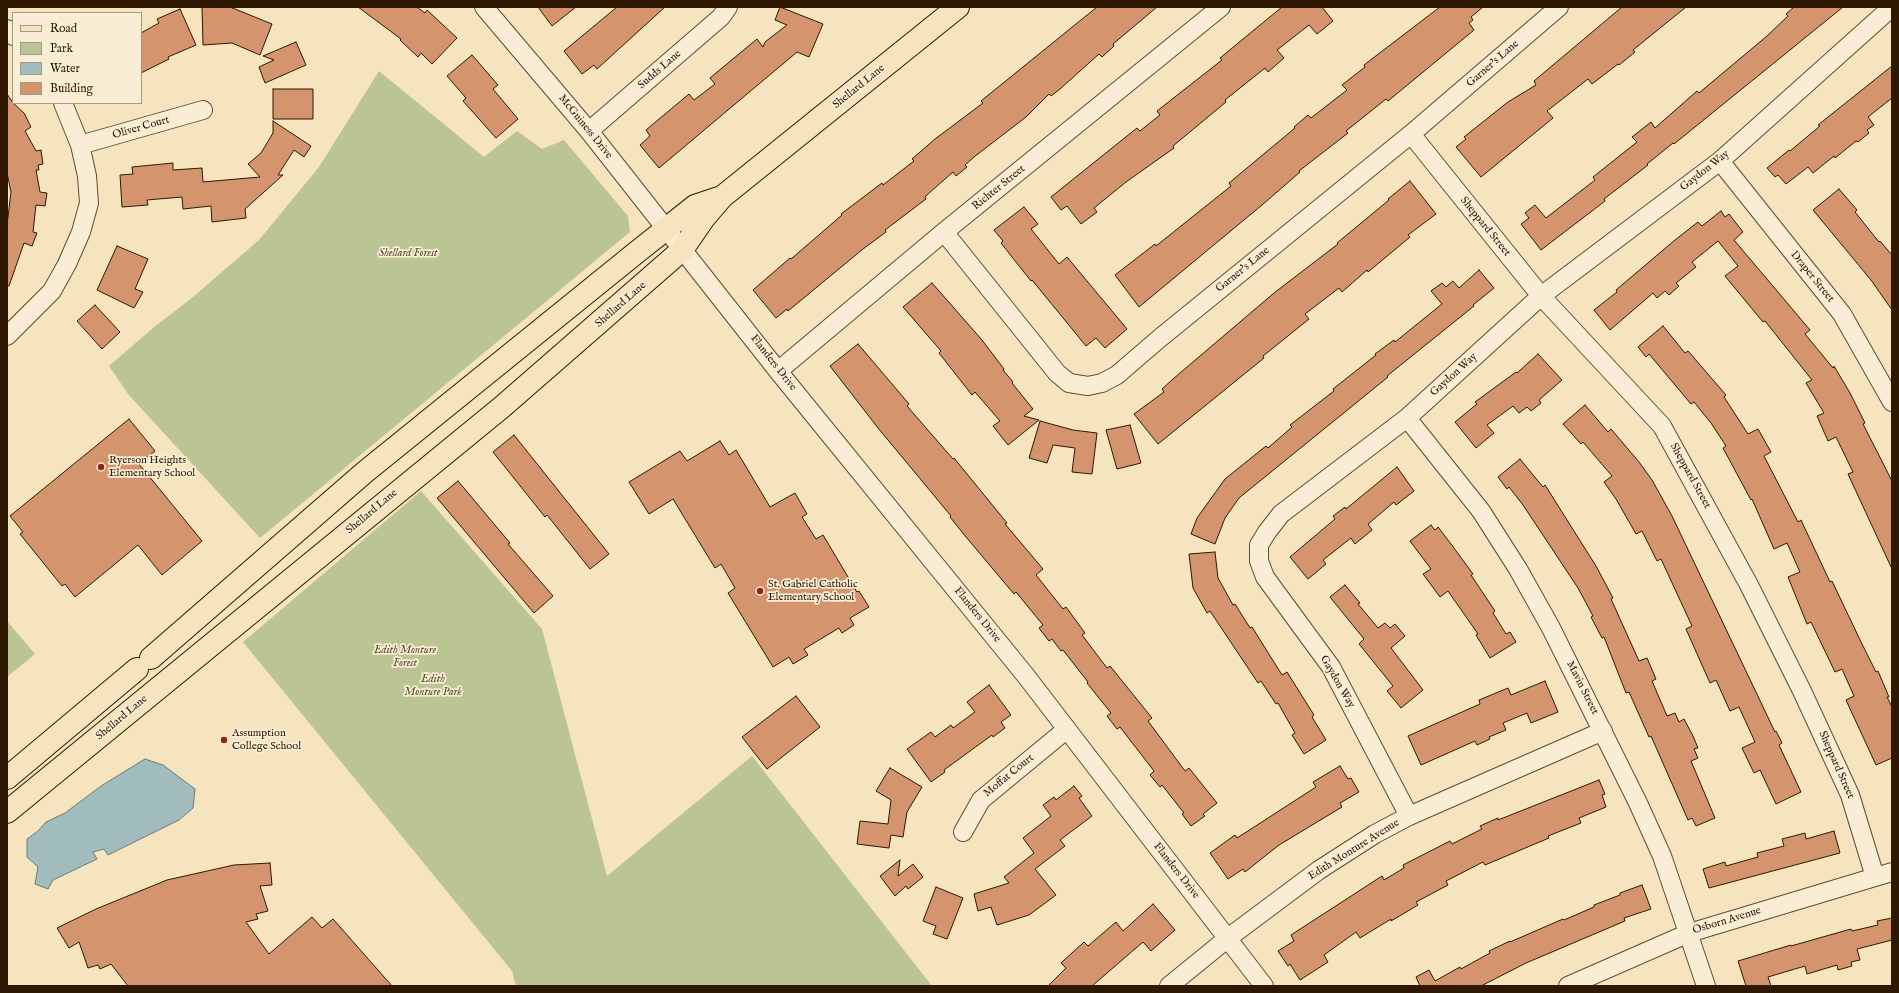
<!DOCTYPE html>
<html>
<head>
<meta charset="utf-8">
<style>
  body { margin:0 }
  #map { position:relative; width:1899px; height:993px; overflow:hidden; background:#f6e4be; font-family:"IM FELL English",serif }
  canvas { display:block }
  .frame { position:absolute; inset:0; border:8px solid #2e1802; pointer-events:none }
  .legend { position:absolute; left:12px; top:12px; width:130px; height:92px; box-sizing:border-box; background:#f9edd5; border:1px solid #a89881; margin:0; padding:5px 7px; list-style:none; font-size:12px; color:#2e1802 }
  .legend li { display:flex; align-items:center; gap:8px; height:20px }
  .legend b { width:20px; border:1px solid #a89881 }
</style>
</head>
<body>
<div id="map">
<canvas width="1899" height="993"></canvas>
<div class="frame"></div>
<ul class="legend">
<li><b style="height:5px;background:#f6e4be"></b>Road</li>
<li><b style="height:11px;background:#bbc493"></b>Park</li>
<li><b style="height:11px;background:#a1bcbc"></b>Water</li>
<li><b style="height:11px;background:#d4946e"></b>Building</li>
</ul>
</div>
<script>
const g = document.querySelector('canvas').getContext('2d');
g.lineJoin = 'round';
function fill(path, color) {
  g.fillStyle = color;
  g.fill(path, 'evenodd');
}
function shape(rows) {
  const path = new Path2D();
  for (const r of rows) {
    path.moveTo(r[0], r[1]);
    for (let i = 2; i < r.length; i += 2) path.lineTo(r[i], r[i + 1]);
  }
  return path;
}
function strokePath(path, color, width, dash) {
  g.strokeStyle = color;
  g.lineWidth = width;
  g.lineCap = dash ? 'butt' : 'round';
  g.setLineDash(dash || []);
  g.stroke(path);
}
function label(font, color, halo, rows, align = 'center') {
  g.font = font + ' "IM FELL English",serif';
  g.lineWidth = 3.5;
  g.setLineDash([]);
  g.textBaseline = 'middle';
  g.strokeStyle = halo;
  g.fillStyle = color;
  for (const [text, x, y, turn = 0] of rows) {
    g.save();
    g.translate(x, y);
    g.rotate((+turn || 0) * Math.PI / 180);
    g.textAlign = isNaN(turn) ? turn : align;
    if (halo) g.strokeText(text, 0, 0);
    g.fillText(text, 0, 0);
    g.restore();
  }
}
fill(shape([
  [379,71,484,157,517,131,542,149,564,140,628,216,630,232,260,538,128,394,109,366,153,328,193,297,259,240,319,167],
  [421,491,542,629,607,876,752,756,932,986,516,986,512,971,243,642],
  [7,621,35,654,7,677]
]), '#bbc493');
const water = shape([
  [145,759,163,765,195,789,193,808,179,820,108,855,104,849,93,852,97,859,53,880,48,889,35,884,38,867,27,857,27,839,38,831,46,822,65,813,101,786,145,759]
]);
fill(water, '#a1bcbc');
strokePath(water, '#737a72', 1);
const building = shape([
  [202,7,230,7,272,24,260,55,232,43,203,45,202,7],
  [358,7,417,7,425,13,427,10,457,38,432,64,421,53,418,57,400,40,401,39,358,7],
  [538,7,576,7,552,26,538,7],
  [617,7,665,7,597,69,594,65,582,74,564,51,617,7],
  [780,7,823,24,809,57,797,52,659,168,640,145,650,136,646,130,689,94,694,100,715,84,710,78,757,39,763,47,765,42,787,25,775,20,780,7],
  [1097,7,1157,7,1113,44,1114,46,1102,57,1099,54,1060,89,1051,96,1049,94,1026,117,974,157,965,165,967,167,956,176,953,172,928,194,925,197,926,199,885,230,886,232,863,249,788,311,787,309,776,318,753,290,790,258,791,259,842,215,841,214,882,183,883,185,914,161,912,159,935,139,983,103,981,101,1097,7],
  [1282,7,1322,7,1333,21,1317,34,1309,25,1277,50,1284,58,1268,72,1265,68,1225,100,1226,102,1173,146,1174,148,1126,182,1094,208,1097,212,1081,224,1067,206,1061,210,1051,197,1137,128,1140,131,1160,115,1157,111,1222,60,1220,58,1282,7],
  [1440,7,1483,7,1471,17,1473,20,1469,23,1474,30,1388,101,1386,99,1346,131,1348,133,1299,171,1300,172,1262,205,1139,307,1115,275,1155,244,1156,246,1231,186,1229,183,1295,128,1294,127,1308,115,1311,118,1347,90,1342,85,1365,67,1364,65,1440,7],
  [1622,7,1686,7,1633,50,1635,52,1619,65,1618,64,1592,84,1588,79,1547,111,1553,118,1481,177,1456,147,1466,139,1464,137,1508,102,1536,85,1534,81,1622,7],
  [1794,7,1843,7,1674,144,1673,143,1647,164,1648,165,1604,199,1605,201,1541,250,1521,224,1529,218,1525,213,1535,205,1546,218,1595,180,1593,177,1637,142,1632,137,1651,122,1655,128,1697,91,1699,93,1767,36,1788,16,1786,14,1794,7],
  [180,9,196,45,168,57,169,59,141,73,141,33,159,23,157,19,180,9],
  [296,42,306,65,265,83,259,67,274,60,263,56,296,42],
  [472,55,498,85,493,89,518,119,496,138,463,101,466,98,447,76,472,55],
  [1892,66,1892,98,1868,117,1874,125,1867,130,1869,133,1858,142,1856,141,1835,158,1834,156,1813,173,1808,167,1786,184,1778,175,1775,177,1767,168,1789,150,1790,151,1820,126,1818,125,1892,66],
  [273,89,313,89,313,119,273,119,273,89],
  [7,94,13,103,24,113,31,127,25,131,36,151,41,150,43,164,38,165,39,170,36,170,40,192,47,193,45,206,36,205,33,232,37,233,32,246,24,243,9,286,7,286,7,225,11,192,7,173,7,94],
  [273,121,311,146,304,157,294,150,278,175,283,175,245,209,246,218,212,222,211,206,183,209,182,197,147,200,148,205,122,207,120,175,133,174,132,167,173,163,173,170,202,168,203,182,260,177,248,164,261,153,273,133,273,121],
  [1410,181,1436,214,1408,235,1410,237,1368,272,1367,270,1342,292,1339,288,1305,314,1309,319,1263,356,1264,358,1158,444,1134,414,1164,392,1162,389,1173,379,1274,293,1338,244,1337,243,1389,200,1388,199,1410,181],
  [1839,189,1857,210,1855,212,1879,242,1880,241,1892,255,1892,310,1871,280,1813,210,1839,189],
  [1024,207,1038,224,1031,229,1059,264,1067,257,1127,329,1105,348,1096,338,1086,346,1032,280,1031,281,1001,243,1003,241,994,230,1024,207],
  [1721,211,1725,217,1729,214,1743,232,1734,240,1810,330,1805,334,1833,368,1834,366,1850,393,1865,423,1863,424,1892,481,1892,569,1848,474,1853,472,1836,437,1828,441,1817,416,1824,413,1806,383,1812,380,1765,321,1763,322,1725,276,1738,266,1718,241,1692,262,1696,267,1676,283,1679,286,1669,295,1665,291,1657,298,1653,293,1610,330,1594,310,1617,292,1616,290,1675,240,1698,222,1702,226,1721,211],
  [117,246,148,259,135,289,143,292,134,308,97,290,117,246],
  [1479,270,1494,288,1473,305,1474,306,1387,376,1388,377,1239,498,1225,518,1215,544,1191,534,1197,518,1225,479,1266,446,1268,448,1292,427,1290,425,1334,391,1333,389,1376,355,1375,354,1394,340,1395,342,1442,304,1431,291,1442,283,1446,287,1453,281,1459,288,1479,270],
  [932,283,982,340,1004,369,1003,370,1013,382,1012,383,1033,409,1024,416,1039,420,1008,445,993,426,1000,421,975,392,972,395,939,353,941,351,903,307,932,283],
  [95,305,120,332,102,349,77,321,95,305],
  [1663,326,1685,353,1688,351,1726,395,1724,397,1748,434,1758,429,1771,452,1764,456,1798,522,1801,520,1830,582,1832,581,1861,642,1876,672,1878,671,1889,697,1887,697,1892,707,1892,758,1876,765,1846,700,1854,696,1842,669,1835,672,1811,622,1807,624,1788,577,1800,572,1787,543,1774,549,1752,499,1751,500,1723,448,1726,446,1711,423,1694,402,1691,404,1649,354,1646,357,1638,347,1663,326],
  [858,344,909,404,907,406,953,459,954,458,1007,523,1005,524,1043,569,1036,575,1063,609,1066,607,1085,633,1082,635,1107,668,1110,666,1152,718,1148,721,1185,771,1189,768,1217,803,1203,814,1205,816,1191,826,1182,814,1184,813,1162,785,1160,787,1150,775,1154,771,1120,727,1117,729,1107,716,1111,713,1087,683,1088,682,1063,650,1061,651,1052,639,1049,641,1039,628,1043,625,1016,592,1014,594,966,537,950,517,951,516,878,428,830,366,858,344],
  [1538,354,1562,380,1539,400,1541,403,1531,411,1527,407,1519,413,1513,406,1487,425,1494,433,1476,448,1455,422,1477,404,1475,402,1516,372,1517,373,1538,354],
  [1585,405,1608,432,1611,429,1639,462,1652,480,1672,516,1775,732,1776,731,1782,743,1779,745,1801,792,1776,804,1760,770,1754,773,1742,748,1755,742,1739,707,1730,711,1716,680,1710,683,1686,629,1692,626,1661,559,1657,561,1642,531,1636,534,1616,499,1604,482,1612,476,1583,442,1581,444,1563,424,1585,405],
  [129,419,155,451,139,464,202,541,162,575,138,545,75,597,65,584,62,586,20,534,23,532,10,516,129,419],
  [1040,421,1073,430,1097,433,1092,474,1072,472,1075,448,1053,445,1047,463,1029,458,1040,421],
  [1130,425,1141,463,1117,469,1106,430,1130,425],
  [514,435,609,554,590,569,547,515,545,517,493,452,514,435],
  [720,441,729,455,736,450,770,507,795,493,807,514,802,517,816,539,823,535,857,592,859,591,869,607,850,618,854,625,842,633,839,628,804,649,808,655,793,664,789,657,773,667,728,593,735,588,721,564,715,568,673,499,649,514,629,482,680,451,687,461,720,441],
  [1520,459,1543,487,1545,485,1596,566,1613,598,1611,599,1639,661,1647,658,1656,679,1652,681,1667,716,1675,713,1679,722,1684,719,1693,736,1698,748,1694,749,1698,758,1691,761,1715,818,1696,826,1692,818,1688,820,1651,736,1649,737,1629,692,1626,693,1604,637,1602,638,1591,617,1593,616,1578,588,1523,505,1509,487,1507,489,1498,477,1520,459],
  [1397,467,1414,491,1396,505,1394,502,1368,524,1372,530,1355,544,1351,538,1323,560,1326,564,1308,579,1290,557,1335,519,1333,516,1345,507,1346,509,1397,467],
  [458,481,510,543,508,544,553,596,534,613,437,498,458,481],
  [1431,525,1435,530,1438,527,1451,544,1473,574,1471,575,1495,611,1493,613,1506,634,1510,632,1516,642,1490,658,1476,635,1478,634,1448,591,1440,597,1423,574,1431,569,1410,541,1431,525],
  [1215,552,1218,578,1233,605,1235,604,1250,628,1252,627,1282,675,1287,672,1314,715,1312,717,1326,740,1304,754,1292,735,1295,733,1278,703,1276,704,1261,681,1258,683,1210,611,1207,613,1193,588,1189,554,1215,552],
  [1345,585,1360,603,1358,604,1378,628,1385,623,1390,628,1395,624,1405,636,1391,648,1423,690,1401,708,1387,691,1393,686,1359,644,1364,639,1330,597,1345,585],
  [1545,681,1558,712,1531,723,1527,713,1503,723,1506,730,1489,737,1490,739,1477,745,1475,741,1421,765,1408,736,1480,704,1479,700,1508,688,1511,695,1545,681],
  [989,685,1011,715,1001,722,1005,728,993,737,992,735,944,770,945,772,931,782,907,749,931,732,935,737,951,725,953,728,975,712,967,702,989,685],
  [796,696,820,727,767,769,742,737,796,696],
  [1340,766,1348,779,1351,778,1359,792,1340,803,1342,807,1279,845,1245,872,1243,869,1228,879,1210,853,1235,835,1237,838,1316,787,1313,782,1340,766],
  [890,768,922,787,907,812,903,837,891,835,889,848,857,844,860,821,888,824,891,800,876,791,890,768],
  [1599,780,1605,794,1602,795,1606,807,1579,818,1581,823,1548,836,1549,838,1485,865,1483,862,1446,881,1448,885,1416,902,1418,905,1391,921,1391,919,1360,938,1356,932,1324,955,1328,962,1300,980,1290,964,1288,966,1278,951,1294,941,1291,935,1382,876,1384,880,1404,868,1403,865,1450,841,1452,844,1482,829,1480,826,1498,818,1498,820,1599,780],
  [1074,786,1082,796,1079,798,1092,816,1060,840,1065,846,1035,869,1056,895,1029,915,997,925,991,907,978,911,974,894,1009,883,1004,877,1034,853,1023,838,1051,816,1043,805,1054,797,1056,800,1074,786],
  [1834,831,1840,853,1709,888,1703,869,1725,862,1726,866,1758,857,1757,853,1784,846,1782,839,1805,833,1806,839,1834,831],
  [900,860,898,876,913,864,923,877,908,889,906,886,895,896,880,876,900,860],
  [270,863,272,885,260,886,268,911,256,914,258,919,246,922,269,954,312,917,322,928,333,919,392,986,128,986,111,964,100,969,98,965,88,968,79,942,69,948,57,928,96,909,167,880,234,865,270,863],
  [1642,885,1651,909,1624,918,1625,921,1526,963,1481,986,1420,986,1416,977,1429,970,1435,981,1460,967,1461,969,1490,953,1489,951,1510,941,1510,942,1563,919,1564,920,1594,907,1594,905,1620,895,1620,893,1642,885],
  [936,887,963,898,947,939,933,934,936,926,923,921,936,887],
  [1153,904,1175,930,1151,951,1143,942,1092,986,1048,986,1066,968,1061,963,1084,942,1088,946,1116,922,1123,931,1153,904],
  [1892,918,1892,940,1857,949,1860,960,1851,962,1852,966,1838,970,1837,965,1807,974,1805,966,1768,977,1771,986,1746,986,1738,961,1791,945,1791,946,1851,929,1852,931,1878,925,1877,921,1892,918]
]);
fill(building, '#d4946e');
strokePath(building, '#2e1802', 1);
const minor = shape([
  [484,7,589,131,778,371,1026,676,1264,986],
  [7,29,13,36],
  [589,131,721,17,728,7],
  [1411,134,1541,296,1662,426,1749,585,1802,691,1850,795,1875,877],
  [80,145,203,110],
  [1720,161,1842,314,1892,402],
  [944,232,1057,373,1069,383,1088,386,1102,383,1117,375,1160,338,1411,134,1559,7],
  [7,336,52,291,67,264,81,232,89,203,87,176,80,145,63,103],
  [778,371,944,232,1221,7],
  [1407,418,1481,511,1518,569,1551,628,1638,803,1662,856,1706,986],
  [1409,816,1331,667,1265,577,1259,561,1259,545,1267,532,1281,514,1407,418,1541,296,1720,161,1892,7],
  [963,832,981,800,1067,729],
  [1169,986,1228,938,1319,870,1375,834,1409,816,1603,731],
  [1568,986,1689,933,1892,872]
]);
const major = shape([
  [151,658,365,472,637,252,695,206,719,198],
  [7,778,137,669],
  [7,812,502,407,682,250,704,218,722,197,958,7]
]);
strokePath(minor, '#604b31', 20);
strokePath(major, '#2e1802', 24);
strokePath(minor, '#f9edd5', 18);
strokePath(major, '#f6e4be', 22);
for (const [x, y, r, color] of [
  [101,467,4,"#8f2418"],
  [760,591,4,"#8f2418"],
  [224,740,4,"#8f2418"]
]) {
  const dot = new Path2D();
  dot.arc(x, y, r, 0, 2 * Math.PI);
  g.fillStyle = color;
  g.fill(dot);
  strokePath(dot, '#f9edd5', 1.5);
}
label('11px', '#2e1802', '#f9edd5', [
  ["Garner's Lane",1493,64,-41],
  ["Sudds Lane",660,70,-41],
  ["Shellard Lane",859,87,-39],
  ["McGuiness Drive",585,127,51],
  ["Oliver Court",141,128,-16],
  ["Gaydon Way",1705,171,-38],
  ["Richter Street",999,188,-39],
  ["Sheppard Street",1485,227,51],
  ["Garner's Lane",1243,270,-39],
  ["Draper Street",1812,277,51],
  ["Shellard Lane",621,305,-41],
  ["Flanders Drive",773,363,52],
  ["Gaydon Way",1454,375,-42],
  ["Sheppard Street",1690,476,61],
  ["Shellard Lane",372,512,-40],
  ["Flanders Drive",977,615,51],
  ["Gaydon Way",1337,682,60],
  ["Mavin Street",1582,688,63],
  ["Shellard Lane",122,718,-40],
  ["Sheppard Street",1836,765,66],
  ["Moffat Court",1009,776,-39],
  ["Edith Monture Avenue",1354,850,-32],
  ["Flanders Drive",1176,871,52],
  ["Osborn Avenue",1727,921,-17]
]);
label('italic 11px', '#584c2e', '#f9edd5', [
  ["Shellard Forest",408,254],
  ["Edith Monture",405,651],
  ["Forest",405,664],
  ["Edith",433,680],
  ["Monture Park",433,693]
]);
label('11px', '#2e1802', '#f9edd5', [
  ["Ryerson Heights",109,461],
  ["Elementary School",109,474],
  ["St. Gabriel Catholic",768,585],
  ["Elementary School",768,598],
  ["Assumption",232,734],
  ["College School",232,747]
], 'left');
</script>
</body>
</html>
